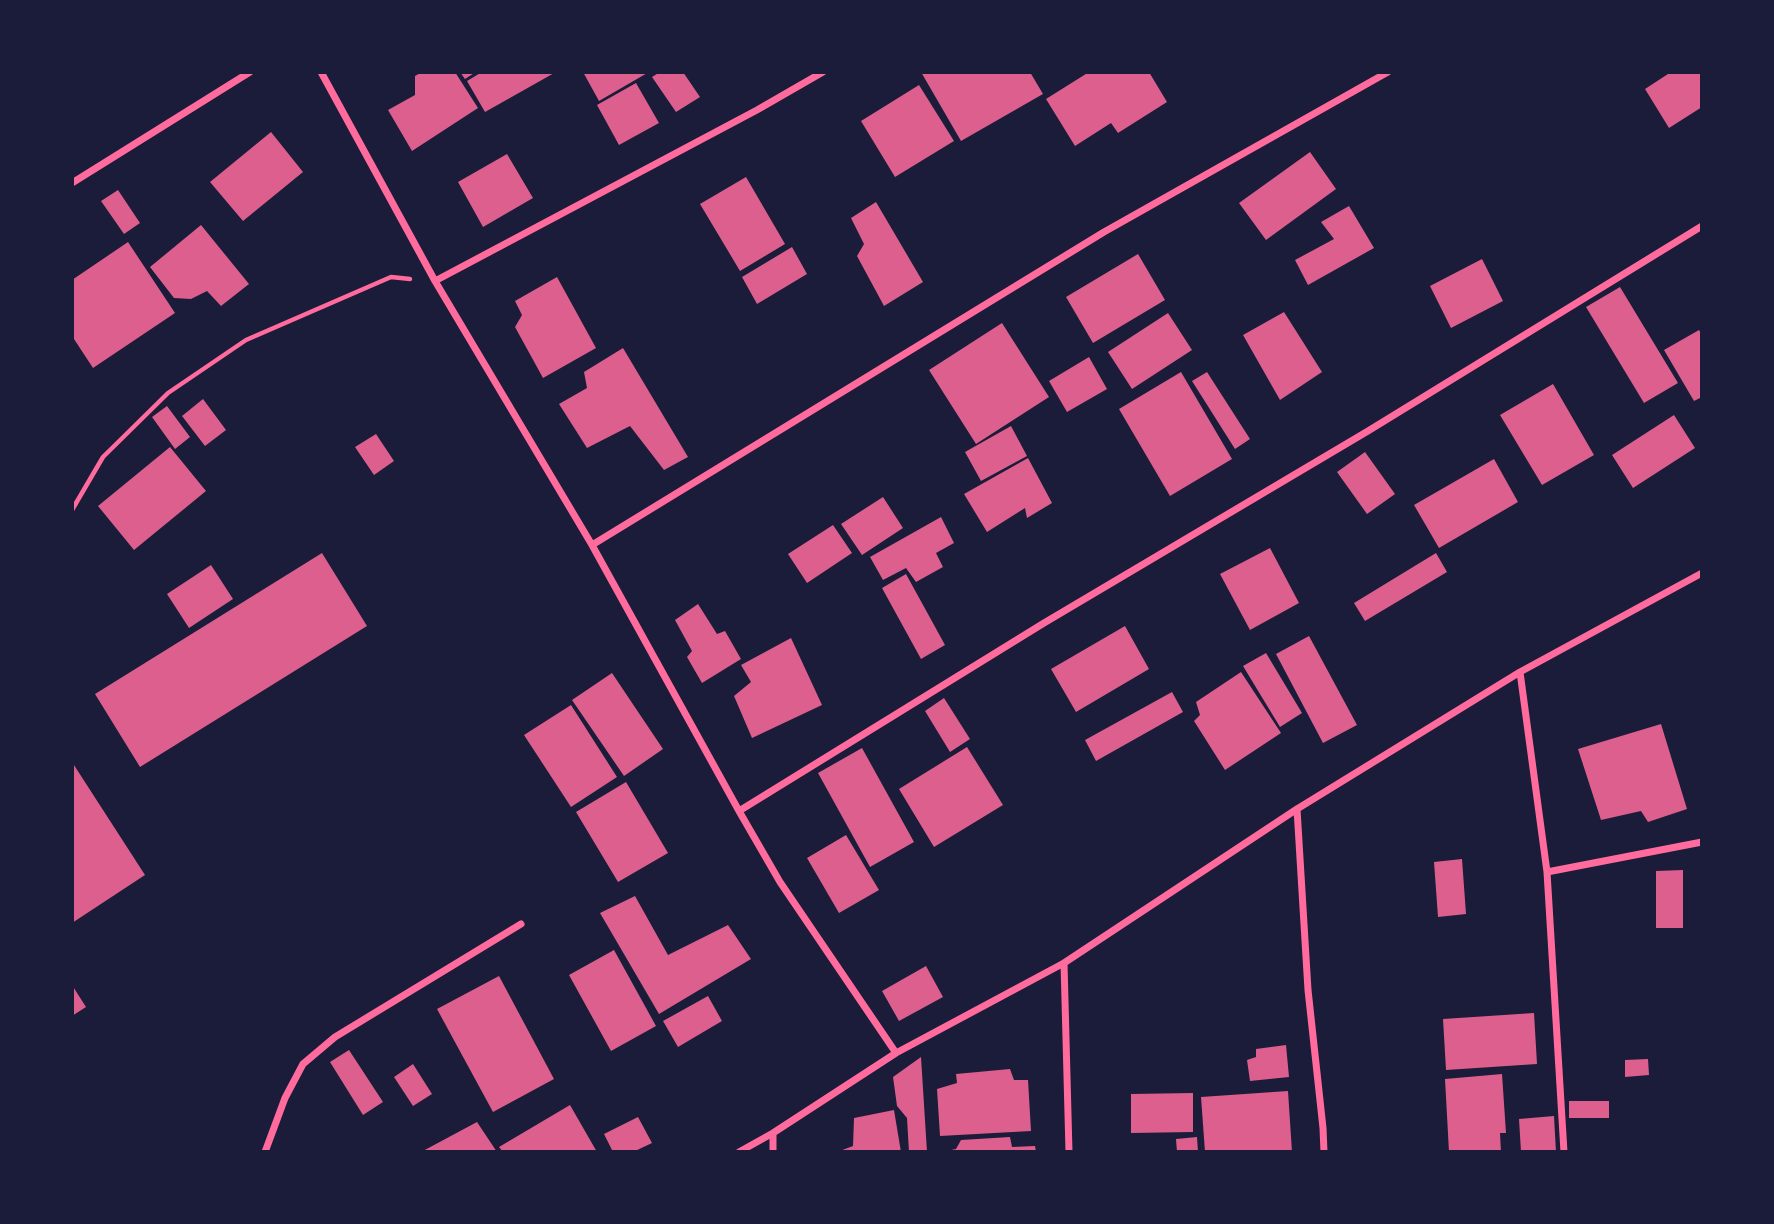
<!DOCTYPE html>
<html>
<head>
<meta charset="utf-8">
<style>
  body { margin:0 }
  #map { position:relative; width:1774px; height:1224px; overflow:hidden; background:#1b1b3a; font-family:"Archivo Narrow",sans-serif }
  canvas { display:block }
  .frame { position:absolute; inset:0; border:74px solid #1b1b3a; pointer-events:none }
</style>
</head>
<body>
<div id="map">
<canvas width="1774" height="1224"></canvas>
<div class="frame"></div>
</div>
<script>
const g = document.querySelector('canvas').getContext('2d');
g.lineJoin = 'round';
function fill(path, color) {
  g.fillStyle = color;
  g.fill(path, 'evenodd');
}
function shape(rows) {
  const path = new Path2D();
  for (const r of rows) {
    path.moveTo(r[0], r[1]);
    for (let i = 2; i < r.length; i += 2) path.lineTo(r[i], r[i + 1]);
  }
  return path;
}
function strokePath(path, color, width, dash) {
  g.strokeStyle = color;
  g.lineWidth = width;
  g.lineCap = dash ? 'butt' : 'round';
  g.setLineDash(dash || []);
  g.stroke(path);
}
fill(shape([
  [422,72,455,72,478,108,412,151,388,110,415,95,415,76],
  [460,72,476,72,465,79],
  [482,72,556,72,485,112,467,81],
  [583,72,649,72,599,101],
  [660,72,683,72,700,97,676,112,652,77],
  [921,72,1030,72,1043,94,961,141],
  [1089,72,1149,72,1167,102,1118,133,1111,123,1075,146,1046,99],
  [1671,72,1702,72,1702,107,1669,128,1645,89],
  [636,83,659,123,619,145,597,105],
  [919,85,954,141,895,177,861,121],
  [271,132,303,172,243,221,210,182],
  [1310,152,1336,189,1266,240,1239,203],
  [507,154,533,198,483,227,458,182],
  [746,177,785,244,740,271,700,204],
  [118,190,140,223,124,234,101,201],
  [876,202,923,282,884,306,857,256,864,244,851,218],
  [1349,206,1374,248,1308,285,1295,260,1334,239,1321,222],
  [201,225,249,284,221,306,207,291,191,299,174,298,150,267],
  [128,242,175,313,93,368,72,336,72,280],
  [792,247,807,274,757,304,742,277],
  [1138,254,1165,300,1093,343,1066,297],
  [1482,259,1503,301,1451,328,1430,286],
  [557,277,596,348,543,378,515,327,522,315,515,301],
  [1620,287,1678,383,1644,403,1586,307],
  [1284,312,1322,372,1280,400,1243,335],
  [1168,313,1192,350,1132,389,1108,352],
  [1002,323,1049,397,976,444,929,370],
  [1699,330,1702,335,1702,397,1694,401,1664,350],
  [623,348,688,457,664,470,630,426,587,448,559,404,587,388,584,372],
  [1089,357,1107,389,1067,412,1049,381],
  [1181,372,1232,459,1170,496,1119,409],
  [1207,372,1250,439,1235,449,1192,381],
  [1553,384,1594,455,1542,485,1500,415],
  [203,399,226,430,205,446,182,416],
  [167,406,190,437,175,449,152,417],
  [1674,415,1695,448,1633,488,1612,455],
  [1011,426,1027,456,981,481,965,452],
  [376,434,394,461,374,475,355,447],
  [170,447,206,491,134,550,98,506],
  [1365,452,1395,494,1367,514,1337,472],
  [1028,458,1052,503,1027,518,1025,508,987,532,964,494],
  [1494,459,1518,502,1439,548,1414,505],
  [883,497,903,528,862,555,841,524],
  [941,517,954,543,936,553,943,567,916,582,906,568,883,580,870,557],
  [833,525,852,553,807,583,788,554],
  [1270,548,1299,603,1250,630,1220,574],
  [322,553,367,626,140,767,95,694],
  [1436,553,1447,572,1365,621,1354,603],
  [211,565,233,599,189,628,167,594],
  [906,574,945,645,921,659,882,588],
  [698,604,717,634,725,631,741,659,702,683,687,657,692,651,675,620],
  [1125,626,1149,669,1076,712,1051,669],
  [1309,636,1357,725,1323,743,1276,654],
  [791,638,822,705,752,738,734,696,751,682,741,665],
  [1266,653,1302,713,1280,727,1243,666],
  [1241,672,1281,733,1225,770,1194,721,1200,715,1196,702],
  [612,673,663,749,624,776,572,700],
  [1172,692,1183,712,1096,761,1085,740],
  [944,698,970,739,950,752,925,711],
  [571,705,617,777,571,807,524,735],
  [1661,724,1687,809,1648,822,1641,811,1601,820,1578,749],
  [967,747,1003,805,934,847,899,789],
  [862,748,914,842,870,867,818,773],
  [72,762,145,875,72,923],
  [626,782,668,853,618,882,576,812],
  [846,835,879,890,839,913,807,858],
  [1462,859,1466,914,1438,917,1434,862],
  [1683,870,1683,928,1656,928,1656,871],
  [635,896,668,955,728,925,751,959,659,1014,600,913],
  [614,950,656,1026,611,1051,569,975],
  [926,966,943,997,899,1021,882,991],
  [499,976,554,1079,493,1112,437,1009],
  [72,985,86,1007,72,1016],
  [708,996,722,1021,678,1047,663,1021],
  [1534,1013,1537,1064,1446,1070,1443,1019],
  [1286,1045,1289,1077,1250,1081,1247,1060,1256,1057,1256,1049],
  [349,1050,383,1102,363,1115,330,1062],
  [921,1057,927,1152,909,1152,907,1118,897,1106,893,1077],
  [1648,1059,1649,1075,1625,1077,1625,1060],
  [413,1064,432,1094,413,1106,394,1077],
  [1010,1069,1014,1080,1028,1080,1031,1131,940,1136,937,1089,957,1083,956,1074],
  [1502,1074,1506,1133,1500,1133,1501,1152,1449,1152,1445,1079],
  [1288,1091,1292,1152,1205,1152,1201,1097],
  [1193,1093,1193,1132,1131,1133,1131,1094],
  [1569,1101,1609,1101,1609,1118,1569,1118],
  [570,1105,597,1152,503,1152,499,1147],
  [894,1110,901,1152,837,1152,853,1146,854,1118],
  [1554,1116,1556,1152,1521,1152,1519,1119],
  [638,1117,652,1143,633,1152,613,1152,604,1134],
  [477,1122,497,1152,421,1152],
  [1010,1137,1012,1147,1035,1146,1036,1152,946,1152,946,1151,956,1149,961,1140],
  [1197,1137,1198,1152,1177,1152,1176,1139]
]), '#dd5f8e');
strokePath(shape([
  [72,510,103,457,168,393,246,340,391,277,410,279]
]), '#ff6b9d', 4.5);
strokePath(shape([
  [321,72,435,281,592,545,739,811,780,882,896,1053],
  [72,183,250,72],
  [435,281,757,110,823,72],
  [592,545,1104,232,1388,72],
  [1520,672,1547,872,1564,1152],
  [1297,809,1308,990,1323,1128,1324,1152],
  [739,811,1044,623,1368,431,1702,226],
  [1547,872,1702,842],
  [1064,963,1069,1152],
  [773,1133,773,1152],
  [265,1152,285,1098,303,1064,335,1037,521,924],
  [739,1152,773,1133,896,1053,1064,963,1297,809,1520,672,1702,573]
]), '#ff6b9d', 7);
</script>
</body>
</html>
